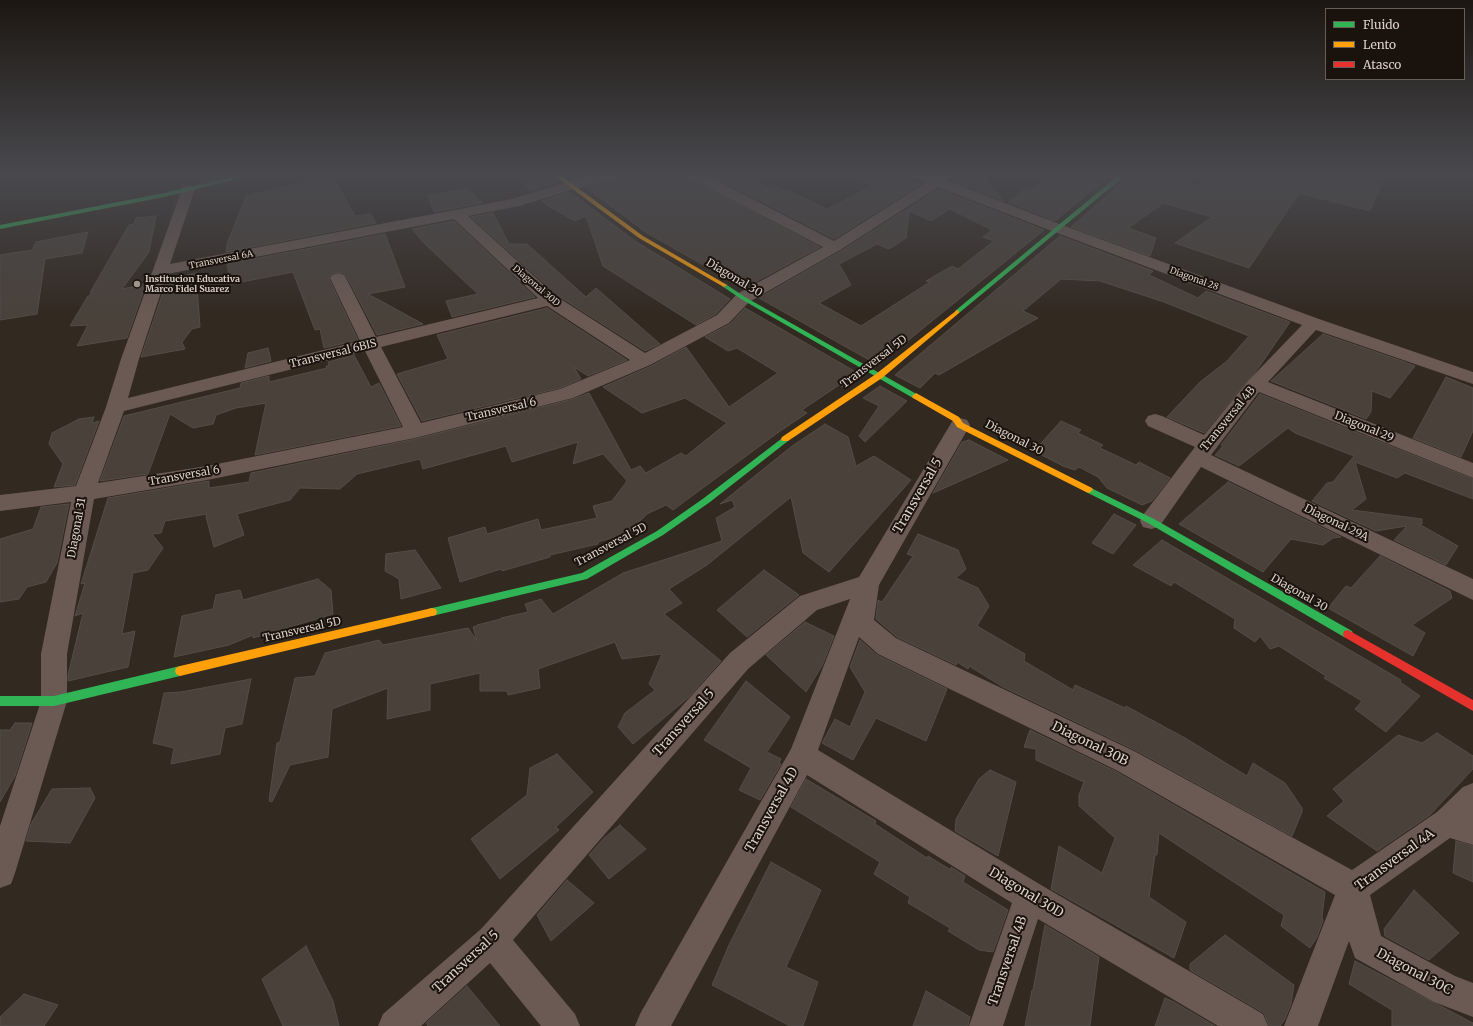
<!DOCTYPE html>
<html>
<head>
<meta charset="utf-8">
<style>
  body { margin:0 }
  #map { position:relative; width:1473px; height:1026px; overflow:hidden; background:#322921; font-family:Merriweather,serif }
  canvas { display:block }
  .legend { position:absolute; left:1325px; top:8px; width:140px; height:72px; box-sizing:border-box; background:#1a120c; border:1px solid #675e57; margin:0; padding:5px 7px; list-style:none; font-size:12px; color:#dbcfc7 }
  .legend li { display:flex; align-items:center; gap:8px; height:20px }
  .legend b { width:20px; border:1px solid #675e57 }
</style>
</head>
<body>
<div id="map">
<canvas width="1473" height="1026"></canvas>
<ul class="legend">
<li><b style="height:5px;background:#30b455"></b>Fluido</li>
<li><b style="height:5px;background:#ff9f0a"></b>Lento</li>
<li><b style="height:5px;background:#e5322d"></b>Atasco</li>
</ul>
</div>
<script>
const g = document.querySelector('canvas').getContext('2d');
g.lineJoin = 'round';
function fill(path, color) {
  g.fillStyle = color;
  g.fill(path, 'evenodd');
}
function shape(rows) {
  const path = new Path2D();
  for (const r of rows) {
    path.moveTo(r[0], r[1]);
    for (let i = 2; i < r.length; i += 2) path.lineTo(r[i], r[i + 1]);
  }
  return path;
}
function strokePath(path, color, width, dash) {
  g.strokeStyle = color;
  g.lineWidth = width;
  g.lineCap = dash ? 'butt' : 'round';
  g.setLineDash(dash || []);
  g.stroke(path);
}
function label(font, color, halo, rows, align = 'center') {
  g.font = font + ' Merriweather,serif';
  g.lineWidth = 4;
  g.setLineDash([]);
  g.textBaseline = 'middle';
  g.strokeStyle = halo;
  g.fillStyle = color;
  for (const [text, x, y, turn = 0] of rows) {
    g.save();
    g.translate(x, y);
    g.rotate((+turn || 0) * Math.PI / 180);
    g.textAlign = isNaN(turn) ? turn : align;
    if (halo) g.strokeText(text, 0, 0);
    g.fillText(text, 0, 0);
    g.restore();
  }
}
const building = shape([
  [513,174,547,174,558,183,532,191,513,174],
  [617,174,653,174,654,183,681,174,820,247,744,288,647,233,585,187,614,178,617,174],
  [708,174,736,174,745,179,760,182,767,188,774,185,785,191,788,190,827,209,872,186,845,174,891,174,921,184,834,239,708,174],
  [968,174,978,174,985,177,1004,201,955,182,968,174],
  [1059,174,1112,174,1055,221,1008,202,1027,188,1030,190,1059,174],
  [1132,174,1163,174,1198,185,1211,174,1386,174,1370,211,1299,193,1249,268,1175,243,1212,217,1164,203,1128,228,1156,238,1150,256,1071,227,1132,174],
  [332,176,355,216,371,214,376,223,226,252,227,244,246,196,332,176],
  [467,188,483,203,434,212,428,196,467,188],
  [937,190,941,190,1044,230,878,365,759,298,841,251,937,190],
  [950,209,992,230,983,237,994,241,958,269,952,266,926,281,930,282,861,326,819,303,851,285,839,264,877,244,889,249,906,238,909,211,931,221,950,209],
  [570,192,635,241,730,299,716,314,696,325,603,266,586,216,575,221,548,206,542,201,570,192],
  [493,213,509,244,527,244,586,297,596,288,660,344,645,351,557,295,471,217,493,213],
  [156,216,149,252,122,289,146,284,127,338,77,346,88,325,70,326,88,296,90,296,91,291,129,225,134,224,136,218,156,216],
  [454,221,535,297,452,317,446,301,478,294,424,243,412,229,454,221],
  [88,232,82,253,45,259,37,314,0,320,0,255,32,250,36,242,88,232],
  [385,234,405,287,368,294,423,324,377,335,347,277,344,274,338,272,331,274,329,279,358,340,324,348,320,329,315,330,293,272,231,284,227,264,385,234],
  [1060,236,1153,271,1149,275,1198,298,1206,291,1290,322,1257,370,1204,433,1167,417,1200,382,1227,361,1249,336,1164,302,1100,281,1061,279,1023,311,1038,318,939,375,935,373,920,388,895,375,1060,236],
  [196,273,200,327,192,329,182,342,185,349,141,357,167,280,196,273],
  [547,308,627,360,588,376,574,367,581,379,560,388,422,421,397,374,448,359,437,335,547,308],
  [745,308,863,376,845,388,839,385,802,410,807,413,776,434,673,510,666,505,647,514,628,533,598,542,598,544,550,555,550,557,502,571,501,569,460,582,448,538,485,527,487,534,538,519,541,530,597,518,593,506,612,501,627,481,603,454,573,464,578,442,512,462,506,446,423,469,420,459,357,474,340,489,300,488,290,500,237,514,244,535,214,547,206,517,207,514,165,521,161,533,152,534,163,548,148,570,133,573,122,634,135,631,128,667,68,681,68,675,83,613,75,616,85,583,81,584,108,498,209,481,209,488,249,482,251,473,415,439,573,399,589,393,631,470,640,466,646,473,681,453,686,456,727,423,685,398,642,413,603,387,651,366,686,347,729,407,778,373,737,348,728,351,705,337,730,324,745,308],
  [1323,334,1402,361,1415,366,1390,398,1372,391,1371,412,1366,419,1271,381,1323,334],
  [268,348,271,361,245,368,248,353,268,348],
  [354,355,371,387,379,383,401,426,255,455,266,403,236,408,216,415,213,424,193,428,170,414,148,474,100,481,124,416,240,388,241,383,269,376,269,382,327,368,326,366,329,366,328,362,354,355],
  [1446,377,1473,388,1473,431,1461,457,1413,438,1446,377],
  [880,386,907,401,865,442,859,436,879,406,863,398,880,386],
  [1260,394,1473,479,1473,499,1405,473,1397,478,1355,462,1366,499,1352,510,1422,519,1422,524,1419,524,1458,546,1446,565,1394,540,1407,526,1376,531,1312,501,1327,483,1333,482,1354,456,1295,433,1288,428,1239,466,1215,455,1223,446,1221,445,1260,394],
  [94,417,92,423,99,421,75,485,54,487,63,464,49,444,52,433,79,419,94,417],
  [1061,421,1081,430,1078,433,1103,445,1100,448,1136,465,1139,462,1170,478,1152,501,1142,505,1107,488,1098,477,1079,467,1075,470,1063,466,1034,451,1061,421],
  [825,424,848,437,856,466,874,456,911,480,829,572,803,553,791,497,707,565,669,589,682,603,664,614,721,661,689,697,633,744,618,727,625,713,655,690,649,684,662,654,622,659,615,642,538,669,540,688,508,695,507,691,480,691,480,673,430,684,430,710,387,719,388,688,332,709,328,757,290,765,272,802,269,801,277,743,280,742,295,678,315,676,325,653,379,640,383,645,468,628,477,641,473,627,477,626,477,625,501,619,501,618,528,612,525,604,541,599,553,614,623,573,722,541,716,518,735,507,732,500,720,504,792,446,825,424],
  [969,440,1008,460,933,493,962,442,969,440],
  [1228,482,1341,537,1333,538,1323,545,1291,539,1263,572,1179,524,1228,482],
  [69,504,57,563,46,582,27,587,19,599,0,602,0,539,33,529,41,507,69,504],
  [1114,514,1136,525,1113,554,1092,543,1114,514],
  [918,534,958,550,966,569,956,578,978,588,989,606,977,626,1025,654,1024,661,1073,690,1075,685,1125,708,1126,706,1185,738,1247,776,1253,763,1285,783,1302,808,1302,812,1292,836,1137,751,1003,687,969,666,968,669,957,662,956,665,897,637,876,619,878,600,882,602,913,556,907,554,918,534],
  [1162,540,1401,680,1400,682,1420,696,1386,732,1355,709,1362,701,1324,678,1326,676,1279,646,1270,649,1260,636,1255,642,1234,628,1235,619,1174,582,1171,586,1133,565,1162,540],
  [415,550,441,588,401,599,399,579,385,571,386,554,415,550],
  [1380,556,1450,591,1452,598,1412,625,1425,633,1413,656,1328,608,1346,586,1351,588,1380,556],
  [764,570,799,595,747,637,717,610,764,570],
  [318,579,331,590,333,614,253,638,253,635,229,645,174,657,182,616,213,609,216,595,240,590,243,600,318,579],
  [805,622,834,636,822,666,806,692,766,655,805,622],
  [860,640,877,655,947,689,926,741,876,718,853,760,822,743,835,719,850,727,865,692,850,667,860,640],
  [251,679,242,724,225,728,220,754,171,764,174,748,153,743,164,693,181,692,251,679],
  [746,681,790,717,767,752,781,759,779,763,781,764,760,800,739,790,751,768,704,740,746,681],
  [15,723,32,723,15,776,0,802,0,730,10,730,15,723],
  [1030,730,1115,771,1325,892,1322,917,1323,921,1317,937,1310,948,1281,926,1284,915,1159,833,1157,855,1155,855,1149,897,1186,922,1174,958,1051,889,1059,846,1102,873,1115,838,1079,806,1079,795,1084,782,1036,760,1036,749,1024,747,1030,730],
  [1437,733,1473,756,1473,769,1430,815,1377,851,1327,816,1344,801,1333,789,1398,735,1422,743,1437,733],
  [557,754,593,792,556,827,559,830,500,879,471,839,527,795,530,768,557,754],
  [990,770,1016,782,998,856,955,831,956,819,979,779,990,770],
  [806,779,876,821,875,824,927,858,928,856,951,870,951,867,965,876,963,882,1008,910,993,952,979,950,948,931,950,928,908,903,910,897,874,874,880,862,791,807,806,779],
  [90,788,95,798,70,843,26,841,31,824,52,789,90,788],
  [620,825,646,849,609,879,589,855,604,838,620,825],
  [1456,841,1473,846,1473,882,1453,873,1456,841],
  [771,862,821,890,786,967,818,982,803,1026,790,1026,712,985,729,945,771,862],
  [567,880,594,903,551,941,537,915,567,880],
  [1414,890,1459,933,1429,960,1385,936,1384,929,1414,890],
  [1045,925,1099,957,1090,1026,1025,1026,1032,990,1033,990,1045,925],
  [1225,935,1294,985,1291,1004,1285,1019,1280,1026,1269,1026,1264,1013,1190,970,1190,964,1225,935],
  [306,946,333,1001,339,1026,283,1026,262,979,306,946],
  [1355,961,1473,1023,1473,1026,1392,1026,1392,1010,1349,984,1355,961],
  [467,986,500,1026,428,1026,426,1023,467,986],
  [926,991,970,1017,968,1026,913,1026,926,991],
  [24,994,58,1005,44,1026,0,1026,0,1017,24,994],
  [1165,998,1174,1002,1215,1026,1155,1026,1165,998]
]);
fill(building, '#49413a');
strokePath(building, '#544d46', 1);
fill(shape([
  [593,174,616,174,614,177,519,206,468,216,556,296,645,353,717,315,737,294,823,247,688,177,686,174,704,174,834,241,927,182,913,177,911,174,931,174,936,176,939,174,956,174,948,181,1062,225,1319,319,1473,372,1473,384,1316,330,1268,382,1473,463,1473,478,1259,392,1211,455,1473,579,1473,600,1201,467,1159,527,1151,529,1143,527,1140,521,1143,515,1195,447,1148,426,1145,421,1148,416,1155,414,1162,416,1204,435,1249,380,1302,325,1052,231,938,187,840,250,749,302,729,323,650,365,573,398,415,438,207,480,94,499,67,654,67,701,15,873,11,884,0,888,0,826,41,701,41,654,71,502,0,511,0,495,76,486,106,407,121,359,183,186,188,185,193,186,195,189,170,264,512,199,593,174],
  [454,219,538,298,376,337,346,278,344,275,338,273,332,275,330,278,360,341,128,398,139,359,167,274,454,219],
  [547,306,630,360,560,389,421,423,381,347,547,306],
  [365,351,403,427,207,466,98,483,124,411,365,351],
  [960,418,967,420,970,425,879,585,874,620,896,638,1136,752,1352,870,1437,812,1463,787,1473,783,1473,845,1450,838,1370,895,1381,936,1455,976,1473,983,1473,1017,1434,1002,1355,958,1349,941,1318,1026,1284,1026,1335,895,1116,770,878,654,859,637,818,750,1041,885,1263,1014,1268,1026,1218,1026,1038,919,1003,1026,969,1026,1012,903,807,775,671,1026,635,1026,640,1014,791,749,850,599,817,610,748,669,513,940,575,1014,580,1026,541,1026,490,963,421,1026,378,1026,383,1014,481,929,730,653,800,596,859,577,953,420,960,418]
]), '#6b5a53');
fill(shape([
  [245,174,257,174,164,197,0,229,0,225,164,193,245,174],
  [1120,174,1127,174,959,313,955,313,955,311,1120,174],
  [724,283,745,297,920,396,916,399,913,398,741,299,722,286,722,284,724,283],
  [785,436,788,437,789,439,788,441,710,502,663,535,587,579,432,616,428,615,427,612,428,609,432,608,582,573,657,531,704,498,785,436],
  [1089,487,1154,519,1352,631,1353,634,1352,637,1348,638,1344,637,1148,523,1086,492,1085,490,1089,487],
  [180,666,184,668,185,671,184,674,180,676,54,706,0,706,0,696,54,696,180,666]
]), '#30b455');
fill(shape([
  [552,174,559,174,643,236,727,285,724,287,722,286,639,238,552,174],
  [957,310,959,311,959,313,882,378,788,441,782,441,781,439,782,437,876,374,957,310],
  [916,393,959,417,963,423,1092,488,1093,490,1089,493,1086,492,957,427,953,421,913,398,912,396,916,393],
  [432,608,436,609,437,612,436,615,432,616,180,676,176,674,175,671,176,668,180,666,432,608]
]), '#ff9f0a');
fill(shape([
  [1348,630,1473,700,1473,711,1344,637,1343,634,1344,631,1348,630]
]), '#e5322d');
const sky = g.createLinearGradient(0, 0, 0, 318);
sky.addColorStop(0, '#1c1712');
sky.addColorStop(0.55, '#49494e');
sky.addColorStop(1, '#49494e00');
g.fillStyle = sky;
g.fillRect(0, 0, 1473, 318);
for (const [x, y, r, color] of [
  [137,284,4,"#a0958d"]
]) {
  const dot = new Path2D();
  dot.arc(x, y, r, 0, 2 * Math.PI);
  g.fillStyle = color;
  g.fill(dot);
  strokePath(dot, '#1a120c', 1.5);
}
label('9px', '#dbcfc7', '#1a120c', [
  ["Transversal 6A",221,260,-11],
  ["Diagonal 28",1194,279,20],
  ["Diagonal 30D",536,286,40]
]);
label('bold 9px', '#dbcfc7', '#1a120c', [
  ["Institucion Educativa",145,279],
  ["Marco Fidel Suarez",145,289]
], 'left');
label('11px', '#dbcfc7', '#1a120c', [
  ["Diagonal 30",734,278,31],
  ["Transversal 6BIS",333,354,-14],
  ["Transversal 5D",874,362,-37],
  ["Transversal 6",501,410,-13],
  ["Transversal 4B",1228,419,-51],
  ["Diagonal 29",1364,427,22],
  ["Diagonal 30",1014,438,27],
  ["Transversal 6",184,476,-10],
  ["Diagonal 29A",1336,523,26],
  ["Diagonal 31",77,528,-80],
  ["Transversal 5D",611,545,-28],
  ["Diagonal 30",1299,593,30],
  ["Transversal 5D",302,630,-13]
]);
label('13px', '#dbcfc7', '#1a120c', [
  ["Transversal 5",918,496,-60],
  ["Transversal 5",684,723,-48],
  ["Diagonal 30B",1090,744,26],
  ["Transversal 4D",772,810,-61],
  ["Transversal 4A",1395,860,-36],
  ["Diagonal 30D",1026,893,31],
  ["Transversal 4B",1008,961,-71],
  ["Transversal 5",466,962,-43],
  ["Diagonal 30C",1414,972,28]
]);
</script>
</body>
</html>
